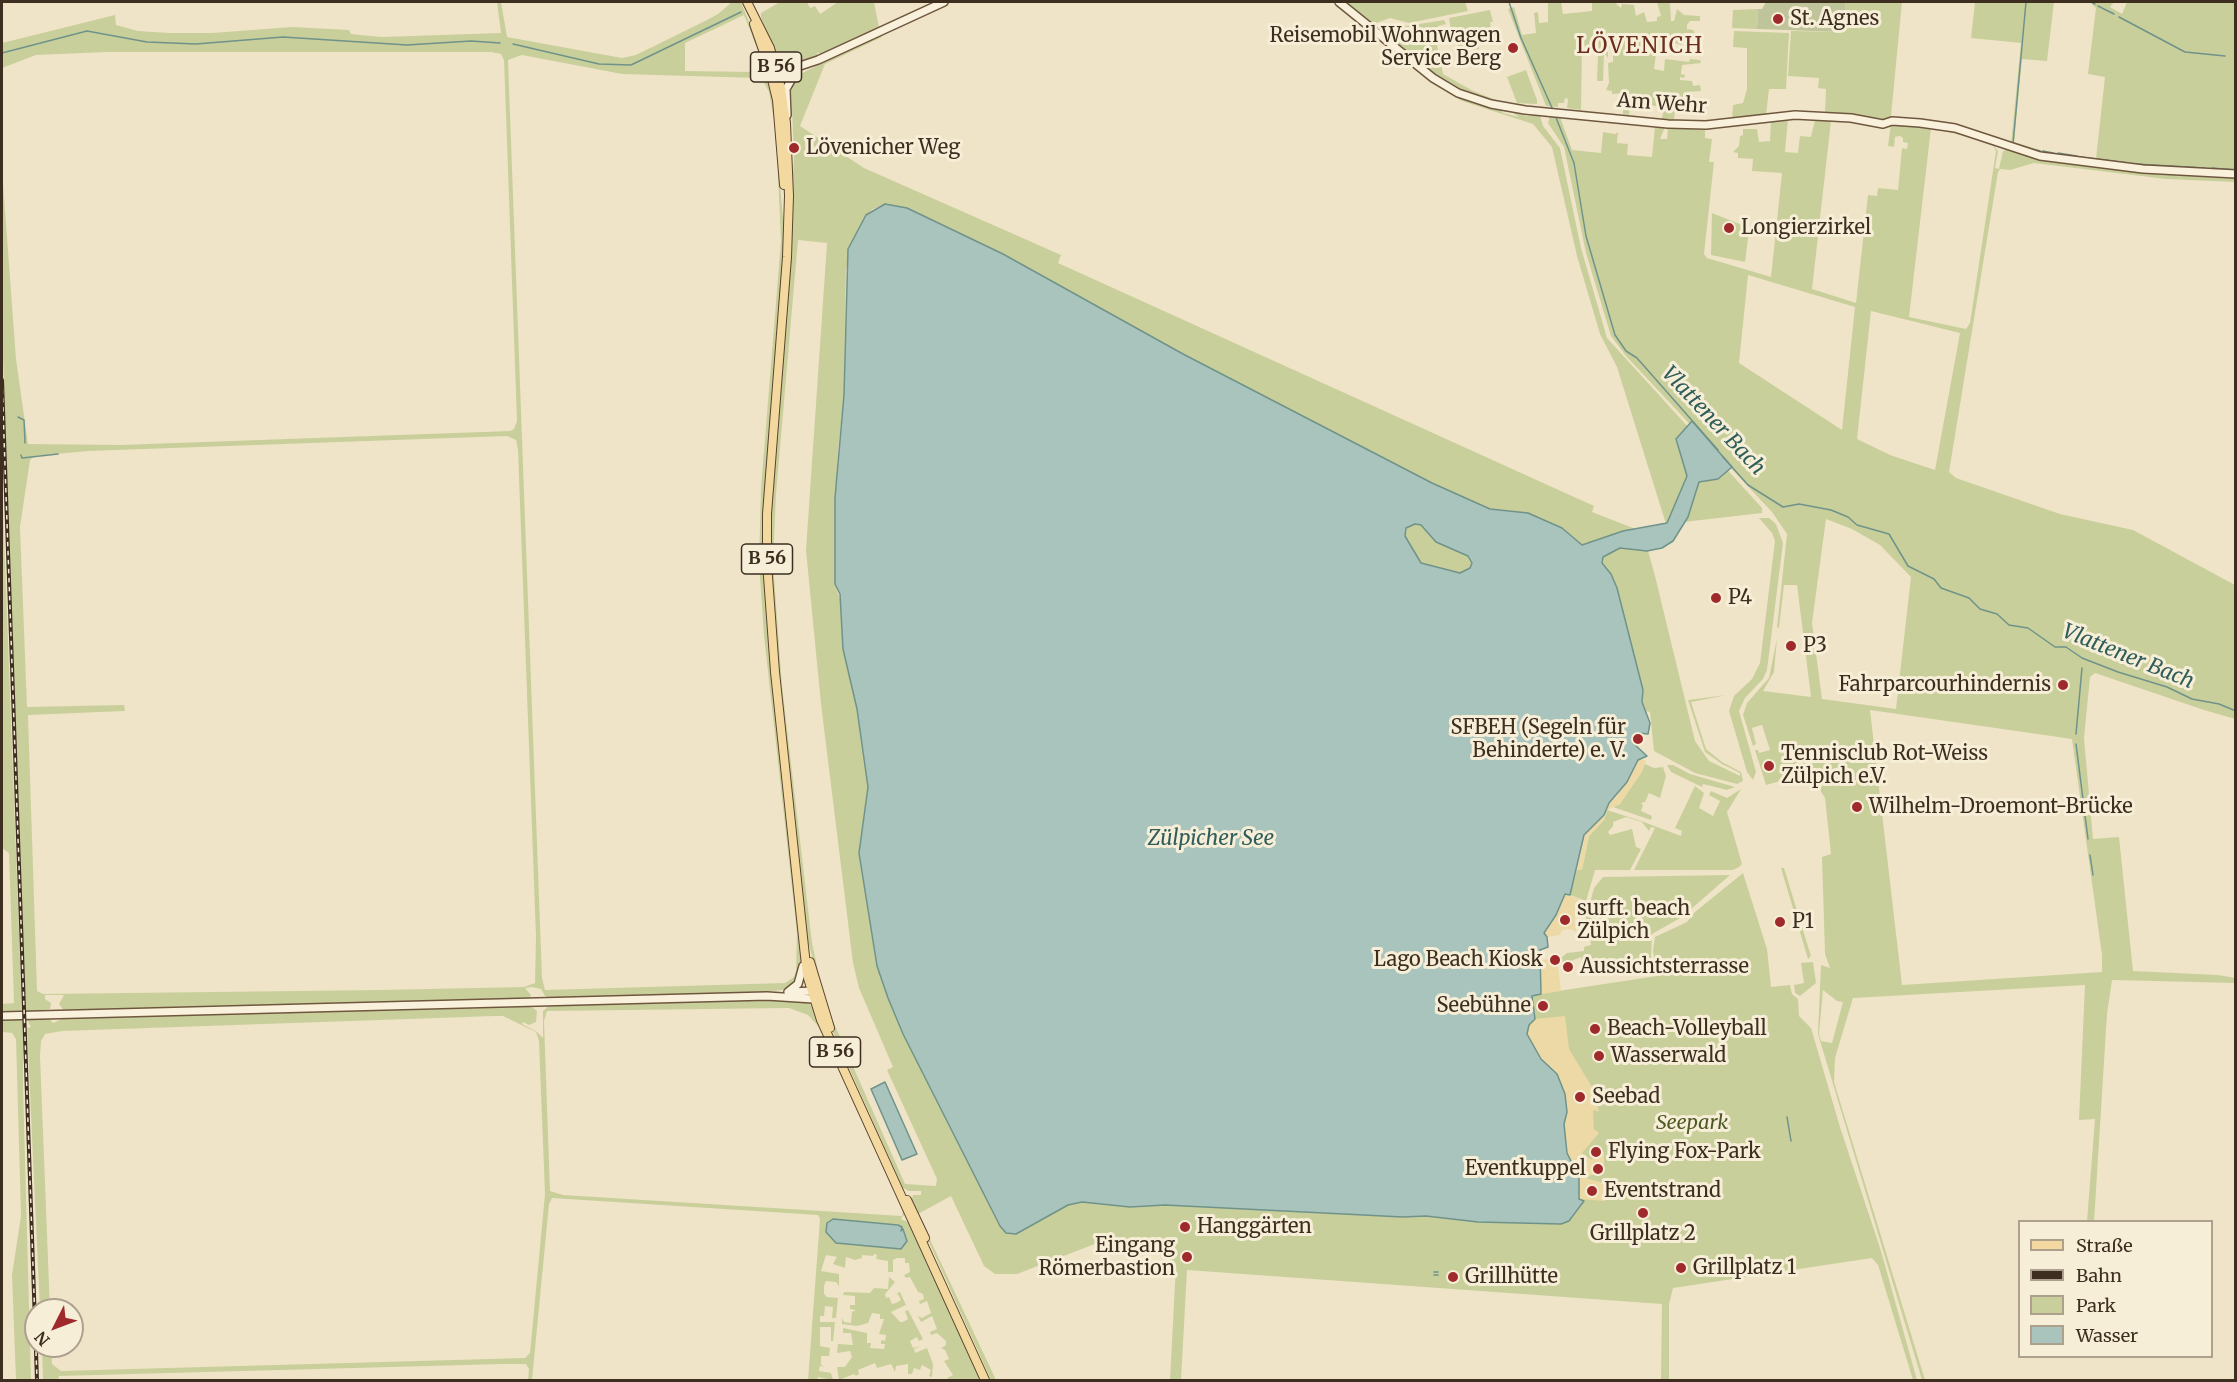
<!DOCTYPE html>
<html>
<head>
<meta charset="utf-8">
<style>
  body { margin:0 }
  #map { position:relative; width:2237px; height:1382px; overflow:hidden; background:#f0e4c8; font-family:Merriweather,serif }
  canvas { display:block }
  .frame { position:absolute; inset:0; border:3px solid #3d2e20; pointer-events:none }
  .legend { position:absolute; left:2018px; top:1220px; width:195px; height:138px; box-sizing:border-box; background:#f7eed8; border:2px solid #ada18e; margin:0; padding:8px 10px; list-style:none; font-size:18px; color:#3d2e20 }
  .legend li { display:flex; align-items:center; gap:12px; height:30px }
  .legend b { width:30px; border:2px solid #ada18e }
  .north { position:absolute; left:24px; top:1298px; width:60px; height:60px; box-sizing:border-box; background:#f7eed8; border:2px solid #ada18e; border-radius:50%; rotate:228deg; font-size:16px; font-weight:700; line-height:24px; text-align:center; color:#3d2e20 }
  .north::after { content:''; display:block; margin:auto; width:21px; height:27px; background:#9e2a2b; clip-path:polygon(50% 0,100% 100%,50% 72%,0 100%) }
</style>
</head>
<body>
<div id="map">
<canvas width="2237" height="1382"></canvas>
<div class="frame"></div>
<ul class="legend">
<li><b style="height:8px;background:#f3d9a0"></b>Straße</li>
<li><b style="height:8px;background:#3d2e20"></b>Bahn</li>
<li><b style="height:16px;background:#c9cf9b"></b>Park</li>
<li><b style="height:16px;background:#a9c4bc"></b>Wasser</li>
</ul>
<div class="north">N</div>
</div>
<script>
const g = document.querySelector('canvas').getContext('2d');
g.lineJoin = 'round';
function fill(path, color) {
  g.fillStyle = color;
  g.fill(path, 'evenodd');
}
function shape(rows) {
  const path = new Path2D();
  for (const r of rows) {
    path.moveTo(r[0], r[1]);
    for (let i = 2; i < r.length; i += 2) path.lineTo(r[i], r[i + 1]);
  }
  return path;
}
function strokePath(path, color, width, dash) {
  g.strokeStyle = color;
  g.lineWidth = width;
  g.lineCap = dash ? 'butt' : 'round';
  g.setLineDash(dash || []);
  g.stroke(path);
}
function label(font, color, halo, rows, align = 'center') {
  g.font = font + ' Merriweather,serif';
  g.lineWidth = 6;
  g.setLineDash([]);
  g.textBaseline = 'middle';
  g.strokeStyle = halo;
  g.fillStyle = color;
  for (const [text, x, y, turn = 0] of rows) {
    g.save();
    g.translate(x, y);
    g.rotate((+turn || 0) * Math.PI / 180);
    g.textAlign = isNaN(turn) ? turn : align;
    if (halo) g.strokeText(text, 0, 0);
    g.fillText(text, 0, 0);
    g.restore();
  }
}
fill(shape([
  [497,2,501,2,507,37,622,58,636,55,707,20,718,14,732,2,741,2,766,64,764,70,766,80,772,87,785,243,763,552,769,647,802,946,799,979,788,989,759,993,552,999,545,996,541,989,532,987,525,988,531,995,529,999,64,1011,59,1004,64,995,45,995,45,999,51,1003,50,1009,26,1012,3,359,2,170,16,359,28,444,121,445,510,431,514,429,517,421,506,114,504,60,501,54,491,52,106,52,36,55,2,68,2,43,115,15,116,25,138,31,170,33,212,33,292,27,349,30,351,34,381,37,501,33],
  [744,15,762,61,761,69,755,72,685,71,685,43],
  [522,55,622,74,758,78,763,81,769,92,776,131,781,241,761,488,759,562,764,636,797,933,796,971,794,977,785,983,545,990,542,978,508,60],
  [507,436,516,440,518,450,536,937,535,983,524,987,381,990,43,994,37,991,28,715,125,711,124,705,27,707,20,527,30,460,35,456,88,451],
  [780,2,807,2,810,8,815,6,820,14,838,2,874,2,879,28,822,55,817,52,818,57,787,67,776,61,761,17,761,13],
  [1344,2,1465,2,1468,11,1409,23,1390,18,1374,24],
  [1548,2,1561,2,1563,14,1592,11,1592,2,1614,2,1621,8,1622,4,1634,5,1636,16,1644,12,1647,22,1657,21,1657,17,1661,16,1657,2,1670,2,1671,21,1674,21,1677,9,1684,15,1700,16,1700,21,1690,21,1687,25,1687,29,1693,30,1697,37,1682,37,1682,45,1671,42,1670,53,1663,51,1662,55,1656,54,1654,69,1664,71,1665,59,1689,62,1690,59,1700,60,1701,63,1682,65,1681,74,1685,75,1684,78,1680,77,1680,80,1692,81,1693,86,1700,85,1701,91,1685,92,1687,107,1675,108,1674,120,1662,119,1664,107,1648,105,1649,101,1644,100,1643,105,1630,106,1629,115,1623,114,1624,93,1612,94,1612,91,1606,90,1609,83,1608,63,1613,62,1613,48,1608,48,1608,58,1604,52,1603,81,1597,81,1599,30,1595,30,1594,48,1582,46,1581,110,1567,108,1568,99,1565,98,1564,103,1558,103,1558,107,1546,106,1508,9,1514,7,1522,35,1536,33,1534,13,1538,12,1539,23,1548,22],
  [1846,2,1902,2,1891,116,1949,123,2011,144,2021,43,1971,38,1975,2,2054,2,2047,61,2022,59,2014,142,2040,150,2096,159,2105,77,2088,74,2096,8,2090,2,2114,2,2110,7,2122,14,2127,2,2235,2,2235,172,2169,169,2038,153,1939,123,1816,114,1825,113,1826,89,1818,88,1819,78,1788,76,1791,31,1842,32],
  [1758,9,1757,29,1732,28,1733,10],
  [1490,10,1493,22,1490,22,1491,28,1495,29,1491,30,1492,33,1496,33,1496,36,1488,36,1488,41,1479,43,1479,49,1473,50,1473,46,1458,46,1458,41,1437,45,1443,74,1473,91,1506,104,1460,91,1440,79,1382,32,1390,24,1407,26,1444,20,1446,24,1438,26,1439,35,1440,39,1448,37,1452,35,1449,18],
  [1734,31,1789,33,1786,89,1769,89,1766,115,1732,119,1733,105,1743,103,1747,89,1747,48,1733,47],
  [880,35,882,37,825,64,800,126,864,168,1061,255,1058,263,1594,506,1592,512,1638,530,1644,536,1655,576,1695,741,1709,761,1740,776,1740,773,1722,764,1705,752,1688,700,1727,695,1691,702,1706,749,1722,762,1741,772,1743,781,1737,784,1695,773,1654,751,1650,712,1646,711,1642,702,1643,690,1617,588,1611,574,1587,542,1582,545,1562,528,1528,513,1490,509,1432,483,1183,354,1004,254,939,223,907,208,885,204,873,209,866,215,846,269,844,395,838,451,835,533,835,584,841,602,843,649,857,709,868,787,859,854,877,966,888,998,903,1034,1000,1226,1004,1230,1016,1234,1068,1205,1082,1202,1130,1207,1165,1205,1403,1217,1426,1216,1479,1222,1561,1224,1573,1217,1582,1205,1541,1059,1532,995,1657,976,1653,950,1655,937,1687,922,1695,912,1743,873,1767,949,1771,987,1790,985,1792,994,1798,999,1799,1016,1811,1028,1840,1127,1881,1251,1917,1380,1913,1380,1878,1265,1872,1258,1673,1288,1669,1304,1669,1380,1661,1380,1662,1304,1187,1270,1181,1380,1170,1380,1176,1265,1143,1244,1105,1240,1017,1274,995,1274,984,1266,951,1196,918,1214,996,1380,991,1380,911,1202,913,1195,921,1195,921,1191,909,1191,903,1188,832,1030,808,941,778,675,770,564,771,509,794,158,791,87,798,75],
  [798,240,827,243,806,550,821,704,853,963,859,988,893,1067,887,1070,937,1179,936,1186,905,1184,825,1003,812,943,782,686,773,563,776,494],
  [1526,70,1537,100,1537,104,1517,103,1507,77],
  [1433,81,1500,108,1503,113,1519,117,1509,110,1526,116,1540,116,1543,126,1560,148,1581,248,1607,338,1762,508,1762,513,1666,524,1617,367,1600,334,1577,256,1552,147,1533,124,1462,101,1429,82],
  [1550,116,1560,117,1572,150,1601,153,1603,132,1615,134,1618,132,1617,143,1628,144,1627,155,1652,157,1655,126,1665,127,1660,139,1667,139,1668,127,1705,130,1705,138,1712,139,1709,162,1714,162,1704,254,1707,258,1771,277,1782,173,1752,171,1753,159,1738,158,1738,153,1733,152,1739,146,1740,136,1743,135,1743,129,1757,129,1759,142,1770,141,1771,120,1788,119,1785,152,1798,153,1800,136,1811,137,1815,120,1831,121,1812,289,1856,303,1868,195,1877,196,1878,188,1898,190,1902,148,1907,149,1908,143,1903,142,1903,138,1900,136,1895,137,1894,147,1888,146,1891,123,1956,131,1990,142,1998,151,1995,168,1999,169,2003,151,2008,149,2034,157,2235,177,2235,182,2166,179,2034,163,2010,170,2000,169,1998,172,1949,472,1956,478,2060,514,2133,530,2235,585,2235,719,2204,710,2095,673,2090,677,2084,738,2093,839,2119,837,2133,971,2218,975,2235,978,2235,983,2112,980,2107,1014,2094,1222,2087,1221,2095,1119,2079,1120,2085,985,1853,998,1835,1058,1834,1082,1925,1380,1922,1380,1818,1034,1821,965,1830,968,1825,954,1822,857,1831,854,1825,798,1820,790,1823,784,1818,787,1816,781,1820,779,1819,773,1813,774,1813,772,1766,785,1755,750,1758,750,1759,753,1770,750,1762,725,1752,728,1756,744,1753,746,1743,715,1747,703,1769,678,1777,638,1774,672,1763,691,1811,697,1797,585,1784,585,1779,628,1777,627,1787,534,1772,512,1626,356,1611,336,1586,253,1564,147,1548,123],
  [1931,128,1977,139,1993,146,1996,151,1970,323,1966,329,1909,317],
  [1748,275,1855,307,1842,430,1739,363],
  [1871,311,1960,333,1935,470,1890,455,1857,439],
  [1826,519,1852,529,1880,545,1911,577,1896,709,1822,699,1812,623],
  [1870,710,2072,739,2102,955,2102,972,1902,985],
  [1823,990,1837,1001,1843,1002,1832,1043,1821,1041,1819,1034],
  [1712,213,1747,227,1749,231,1745,262,1711,255],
  [2,481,22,1012,2,1013,2,1004,14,1003,9,853,2,848],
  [1759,518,1769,518,1776,524,1783,543,1767,670,1763,679,1745,698,1739,711,1756,772,1753,780,1747,772,1729,711,1734,696,1752,679,1760,663,1775,541,1772,533],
  [1411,524,1421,525,1436,542,1468,556,1472,563,1471,567,1460,573,1421,563,1405,536,1406,528],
  [1645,764,1654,768,1663,767,1666,776,1660,798,1649,793,1645,802,1641,803,1643,805,1641,811,1652,816,1651,820,1613,807,1620,804],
  [1667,765,1673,765,1690,774,1735,787,1727,790,1703,784,1702,787,1671,772],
  [1695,786,1704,793,1699,808,1713,816,1720,801,1709,795,1711,791,1727,798,1741,789,1727,812,1742,864,1739,867,1733,870,1634,870,1655,828,1651,827,1649,831,1642,822,1626,817,1613,822,1613,826,1608,832,1610,835,1632,829,1636,847,1641,849,1630,870,1595,870,1586,901,1570,895,1577,870,1582,869,1589,836,1604,820,1607,810,1641,821,1681,836,1682,831,1675,828],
  [1781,868,1784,868,1811,956,1808,959],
  [1730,875,1682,917,1652,934,1651,960,1600,966,1599,960,1582,963,1581,957,1563,964,1562,957,1567,953,1584,951,1584,947,1591,945,1590,936,1585,936,1584,926,1594,888,1603,877],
  [1813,962,1816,983,1800,996,1795,993,1794,985,1804,983,1801,963],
  [735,1000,806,1001,814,1008,906,1213,901,1218,902,1220,909,1222,983,1380,949,1380,947,1378,953,1375,944,1361,949,1359,945,1350,941,1348,946,1345,946,1341,937,1333,931,1335,930,1332,937,1329,932,1316,921,1322,918,1316,922,1318,931,1313,927,1301,920,1304,919,1301,924,1299,923,1294,918,1292,910,1277,906,1278,904,1275,910,1272,909,1263,905,1263,905,1258,897,1258,893,1260,893,1272,888,1272,888,1261,876,1259,877,1255,874,1254,873,1256,862,1255,862,1258,855,1260,846,1257,845,1268,833,1264,837,1257,826,1255,821,1271,839,1274,839,1286,836,1282,826,1281,824,1286,824,1294,827,1297,838,1298,836,1318,832,1318,833,1307,825,1306,824,1316,820,1316,820,1322,835,1322,833,1341,831,1341,831,1327,820,1327,820,1346,830,1348,829,1356,821,1356,821,1365,825,1367,820,1366,819,1371,831,1373,833,1380,818,1377,817,1380,808,1380,820,1219,818,1215,552,1198,549,1204,532,1380,528,1380,529,1369,526,1364,502,1364,59,1376,58,1380,43,1380,42,1346,51,1346,52,1364,61,1371,525,1358,530,1353,545,1194,539,1041,536,1032,503,1016,495,1016,62,1031,45,1034,41,1041,40,1056,50,1310,40,1310,27,1028,31,1027,26,1018,48,1017,53,1023,67,1017,529,1005,537,1011,536,1022,529,1025,523,1022,522,1024,537,1032,543,1038,543,1011,550,1005],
  [789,1008,808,1015,818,1026,895,1193,903,1212,902,1216,563,1195,550,1191,544,1021,547,1011],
  [833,1219,898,1225,902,1227,901,1231,904,1229,907,1241,901,1249,836,1243],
  [23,1018,23,1085,31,1380,16,1380,12,1275,21,1216,16,1039,12,1033,2,1032,2,1019],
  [889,1277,895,1282,885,1294,886,1298,889,1297,892,1304,896,1303,901,1300,897,1293,900,1292,906,1305,891,1312,900,1322,903,1322,908,1319,905,1311,908,1310,923,1339,919,1341,917,1337,910,1341,913,1348,921,1346,914,1349,915,1353,927,1348,933,1364,932,1377,929,1376,931,1370,922,1365,920,1370,914,1368,912,1374,908,1374,908,1364,896,1366,895,1372,891,1364,877,1368,875,1363,858,1370,859,1374,856,1376,854,1374,839,1380,837,1367,845,1367,852,1357,850,1351,837,1353,838,1344,853,1345,851,1333,843,1333,843,1328,867,1333,867,1343,871,1343,870,1348,884,1349,885,1344,881,1344,881,1340,885,1341,886,1335,879,1334,884,1319,880,1319,880,1314,872,1313,868,1323,857,1326,842,1324,842,1318,844,1322,851,1323,852,1312,856,1310,850,1309,850,1305,855,1305,855,1296,843,1295,844,1292,870,1293,874,1288,888,1289]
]), '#c9cf9b');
fill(shape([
  [1641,759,1646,761,1642,772,1620,804,1607,810,1604,820,1589,836,1582,870,1577,870,1586,831,1604,815,1609,803,1617,796,1638,760],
  [1565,894,1579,899,1574,923,1578,925,1575,933,1574,930,1568,929,1562,930,1560,935,1547,937,1544,933,1556,915],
  [1551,959,1552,967,1558,966,1561,991,1541,994,1542,960],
  [1565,1016,1569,1049,1592,1087,1599,1112,1594,1110,1593,1112,1594,1129,1599,1133,1582,1153,1592,1160,1600,1149,1604,1152,1604,1173,1581,1177,1604,1183,1605,1201,1579,1199,1580,1182,1567,1151,1564,1124,1567,1112,1565,1093,1557,1074,1541,1059,1527,1034,1529,1025,1535,1019]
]), '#ecd9a5');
fill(shape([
  [1766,2,1846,2,1842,32,1757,29,1758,9,1762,9]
]), '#bfc49a');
const water = shape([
  [885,204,907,208,1003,254,1183,354,1432,483,1490,509,1528,513,1562,528,1582,545,1623,531,1667,523,1687,476,1676,439,1692,421,1732,467,1718,479,1699,482,1688,517,1673,541,1662,548,1647,551,1620,548,1603,557,1602,563,1611,574,1617,588,1643,690,1642,702,1650,723,1648,734,1638,733,1633,743,1647,756,1638,760,1627,782,1609,803,1604,815,1584,835,1570,895,1565,894,1556,915,1544,933,1547,937,1548,947,1540,950,1541,994,1532,996,1535,1019,1529,1025,1527,1034,1541,1059,1557,1074,1565,1094,1567,1112,1564,1124,1567,1153,1579,1177,1579,1199,1584,1201,1569,1221,1561,1224,1478,1222,1426,1216,1403,1217,1165,1205,1130,1207,1082,1202,1068,1205,1016,1234,1006,1233,1000,1226,903,1034,888,998,877,966,859,853,868,787,857,709,843,649,840,594,835,584,835,498,844,395,848,249,866,215,885,204],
  [1415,524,1421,525,1436,542,1468,556,1472,563,1470,568,1460,573,1421,563,1405,536,1406,528,1415,524],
  [885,1082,917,1154,902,1160,871,1089,885,1082],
  [833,1219,898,1225,902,1227,901,1231,903,1229,907,1241,901,1249,836,1243,826,1232,827,1223,833,1219]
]);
fill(water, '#a9c4bc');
strokePath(water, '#6f938a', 1.5);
strokePath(shape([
  [758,2,759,2],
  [1509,2,1521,38,1553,110],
  [2091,2,2095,4],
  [2098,6,2114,14],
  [2119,17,2185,52,2225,56],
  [513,44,599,64,631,65,741,12],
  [2,53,87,31,147,42,196,44,283,37,407,45,471,41,500,43],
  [1555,115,1574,163,1586,236,1615,335,1626,351,1637,358,1718,450],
  [2013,144,2026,2],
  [2027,148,2040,151],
  [2043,151,2053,153],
  [2058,153,2077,156],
  [2080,157,2128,163],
  [2135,164,2205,168],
  [2212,168,2236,170],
  [18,417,24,420,25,443],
  [21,455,22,458,58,454],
  [1723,457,1748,485,1783,507,1799,504,1831,510,1848,517,1857,525,1889,534,1908,566,1934,579,1941,588,1969,598,1980,609,1997,614,2009,625,2028,628,2055,647,2066,647,2082,658,2118,672,2167,687,2192,699,2219,704,2236,711],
  [2076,734,2082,668],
  [2076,744,2088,839],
  [2090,855,2093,875],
  [1787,1117,1791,1141],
  [1434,1272,1438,1272],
  [1434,1275,1438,1275]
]), '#6f938a', 1.5);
const secondary = shape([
  [1339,2,1433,78,1458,93,1491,104,1525,110,1668,124,1706,125,1795,115,1851,118,1883,124,1892,121,1920,123,1955,128,2040,156,2143,169,2236,174],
  [772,70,794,68,818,60,944,2],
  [787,115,786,89,794,75],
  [788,992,798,984,803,966],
  [790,992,814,991],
  [2,1016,767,996,813,999,817,997]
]);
const primary = shape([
  [747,2,770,48,781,88,786,123,789,196,787,257,767,514,767,563,775,672,807,975,821,1020,985,1380],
  [754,24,769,67,777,100,784,185],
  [810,962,830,1028],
  [907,1200,925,1238]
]);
strokePath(secondary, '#6f573f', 10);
strokePath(primary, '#5b4430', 10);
strokePath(secondary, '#faf1dc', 7);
strokePath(primary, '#f3d9a0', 8);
const rail = shape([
  [2,380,37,1380]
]);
strokePath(rail, '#3d2e20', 4);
strokePath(rail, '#f7eed8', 1.5, [4.5]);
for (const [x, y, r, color] of [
  [1778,19,6,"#9e2a2b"],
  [1513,48,6,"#9e2a2b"],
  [794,148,6,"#9e2a2b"],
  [1729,228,6,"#9e2a2b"],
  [1716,598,6,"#9e2a2b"],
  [1791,646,6,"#9e2a2b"],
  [2063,685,6,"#9e2a2b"],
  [1638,739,6,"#9e2a2b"],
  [1769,766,6,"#9e2a2b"],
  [1857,807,6,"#9e2a2b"],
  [1565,920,6,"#9e2a2b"],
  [1780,922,6,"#9e2a2b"],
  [1555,960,6,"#9e2a2b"],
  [1568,967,6,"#9e2a2b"],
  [1543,1006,6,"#9e2a2b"],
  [1595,1029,6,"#9e2a2b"],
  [1599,1056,6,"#9e2a2b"],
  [1580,1097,6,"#9e2a2b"],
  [1596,1152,6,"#9e2a2b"],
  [1598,1169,6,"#9e2a2b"],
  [1592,1191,6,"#9e2a2b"],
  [1643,1213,6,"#9e2a2b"],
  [1185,1227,6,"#9e2a2b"],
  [1187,1257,6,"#9e2a2b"],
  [1681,1268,6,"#9e2a2b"],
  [1453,1277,6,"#9e2a2b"]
]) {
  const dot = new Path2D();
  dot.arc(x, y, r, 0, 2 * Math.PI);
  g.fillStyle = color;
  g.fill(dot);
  strokePath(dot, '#f7eed8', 2);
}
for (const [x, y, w] of [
  [776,67,51],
  [767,559,51],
  [835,1052,51]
]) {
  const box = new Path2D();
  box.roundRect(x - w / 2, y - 15, w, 30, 4.5);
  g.fillStyle = '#f7eed8';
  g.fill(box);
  strokePath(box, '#3d2e20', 1.5);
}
label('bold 18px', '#3d2e20', null, [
  ["B 56",776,67],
  ["B 56",767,559],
  ["B 56",835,1052]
]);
label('20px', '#3d2e20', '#f7eed8', [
  ["St. Agnes",1790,19],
  ["Reisemobil Wohnwagen",1501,36,"right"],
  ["Service Berg",1501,59,"right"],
  ["Lövenicher Weg",806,148],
  ["Longierzirkel",1741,228],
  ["P4",1728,598],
  ["P3",1803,646],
  ["Fahrparcourhindernis",2051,685,"right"],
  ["SFBEH (Segeln für",1626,728,"right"],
  ["Behinderte) e. V.",1626,751,"right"],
  ["Tennisclub Rot-Weiss",1781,754],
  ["Zülpich e.V.",1781,777],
  ["Wilhelm-Droemont-Brücke",1869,807],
  ["surft. beach",1577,909],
  ["Zülpich",1577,932],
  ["P1",1792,922],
  ["Lago Beach Kiosk",1543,960,"right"],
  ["Aussichtsterrasse",1580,967],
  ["Seebühne",1531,1006,"right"],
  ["Beach-Volleyball",1607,1029],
  ["Wasserwald",1611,1056],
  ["Seebad",1592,1097],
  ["Flying Fox-Park",1608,1152],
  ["Eventkuppel",1586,1169,"right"],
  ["Eventstrand",1604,1191],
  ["Hanggärten",1197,1227],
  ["Grillplatz 2",1643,1234,"center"],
  ["Eingang",1175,1246,"right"],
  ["Römerbastion",1175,1269,"right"],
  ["Grillplatz 1",1693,1268],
  ["Grillhütte",1465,1277]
], 'left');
label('20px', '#3d2e20', '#f7eed8', [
  ["Am Wehr",1662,104,4]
]);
label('italic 20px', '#4d5a26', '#f7eed8', [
  ["Seepark",1692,1123]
]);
label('italic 21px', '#2f5d5a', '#f7eed8', [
  ["Vlattener Bach",1713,421,47],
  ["Vlattener Bach",2128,657,22],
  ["Zülpicher See",1211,839]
]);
g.letterSpacing = '1.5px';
label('22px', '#6b2e1e', '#f7eed8', [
  ["LÖVENICH",1640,47]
]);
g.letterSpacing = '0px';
</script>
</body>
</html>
